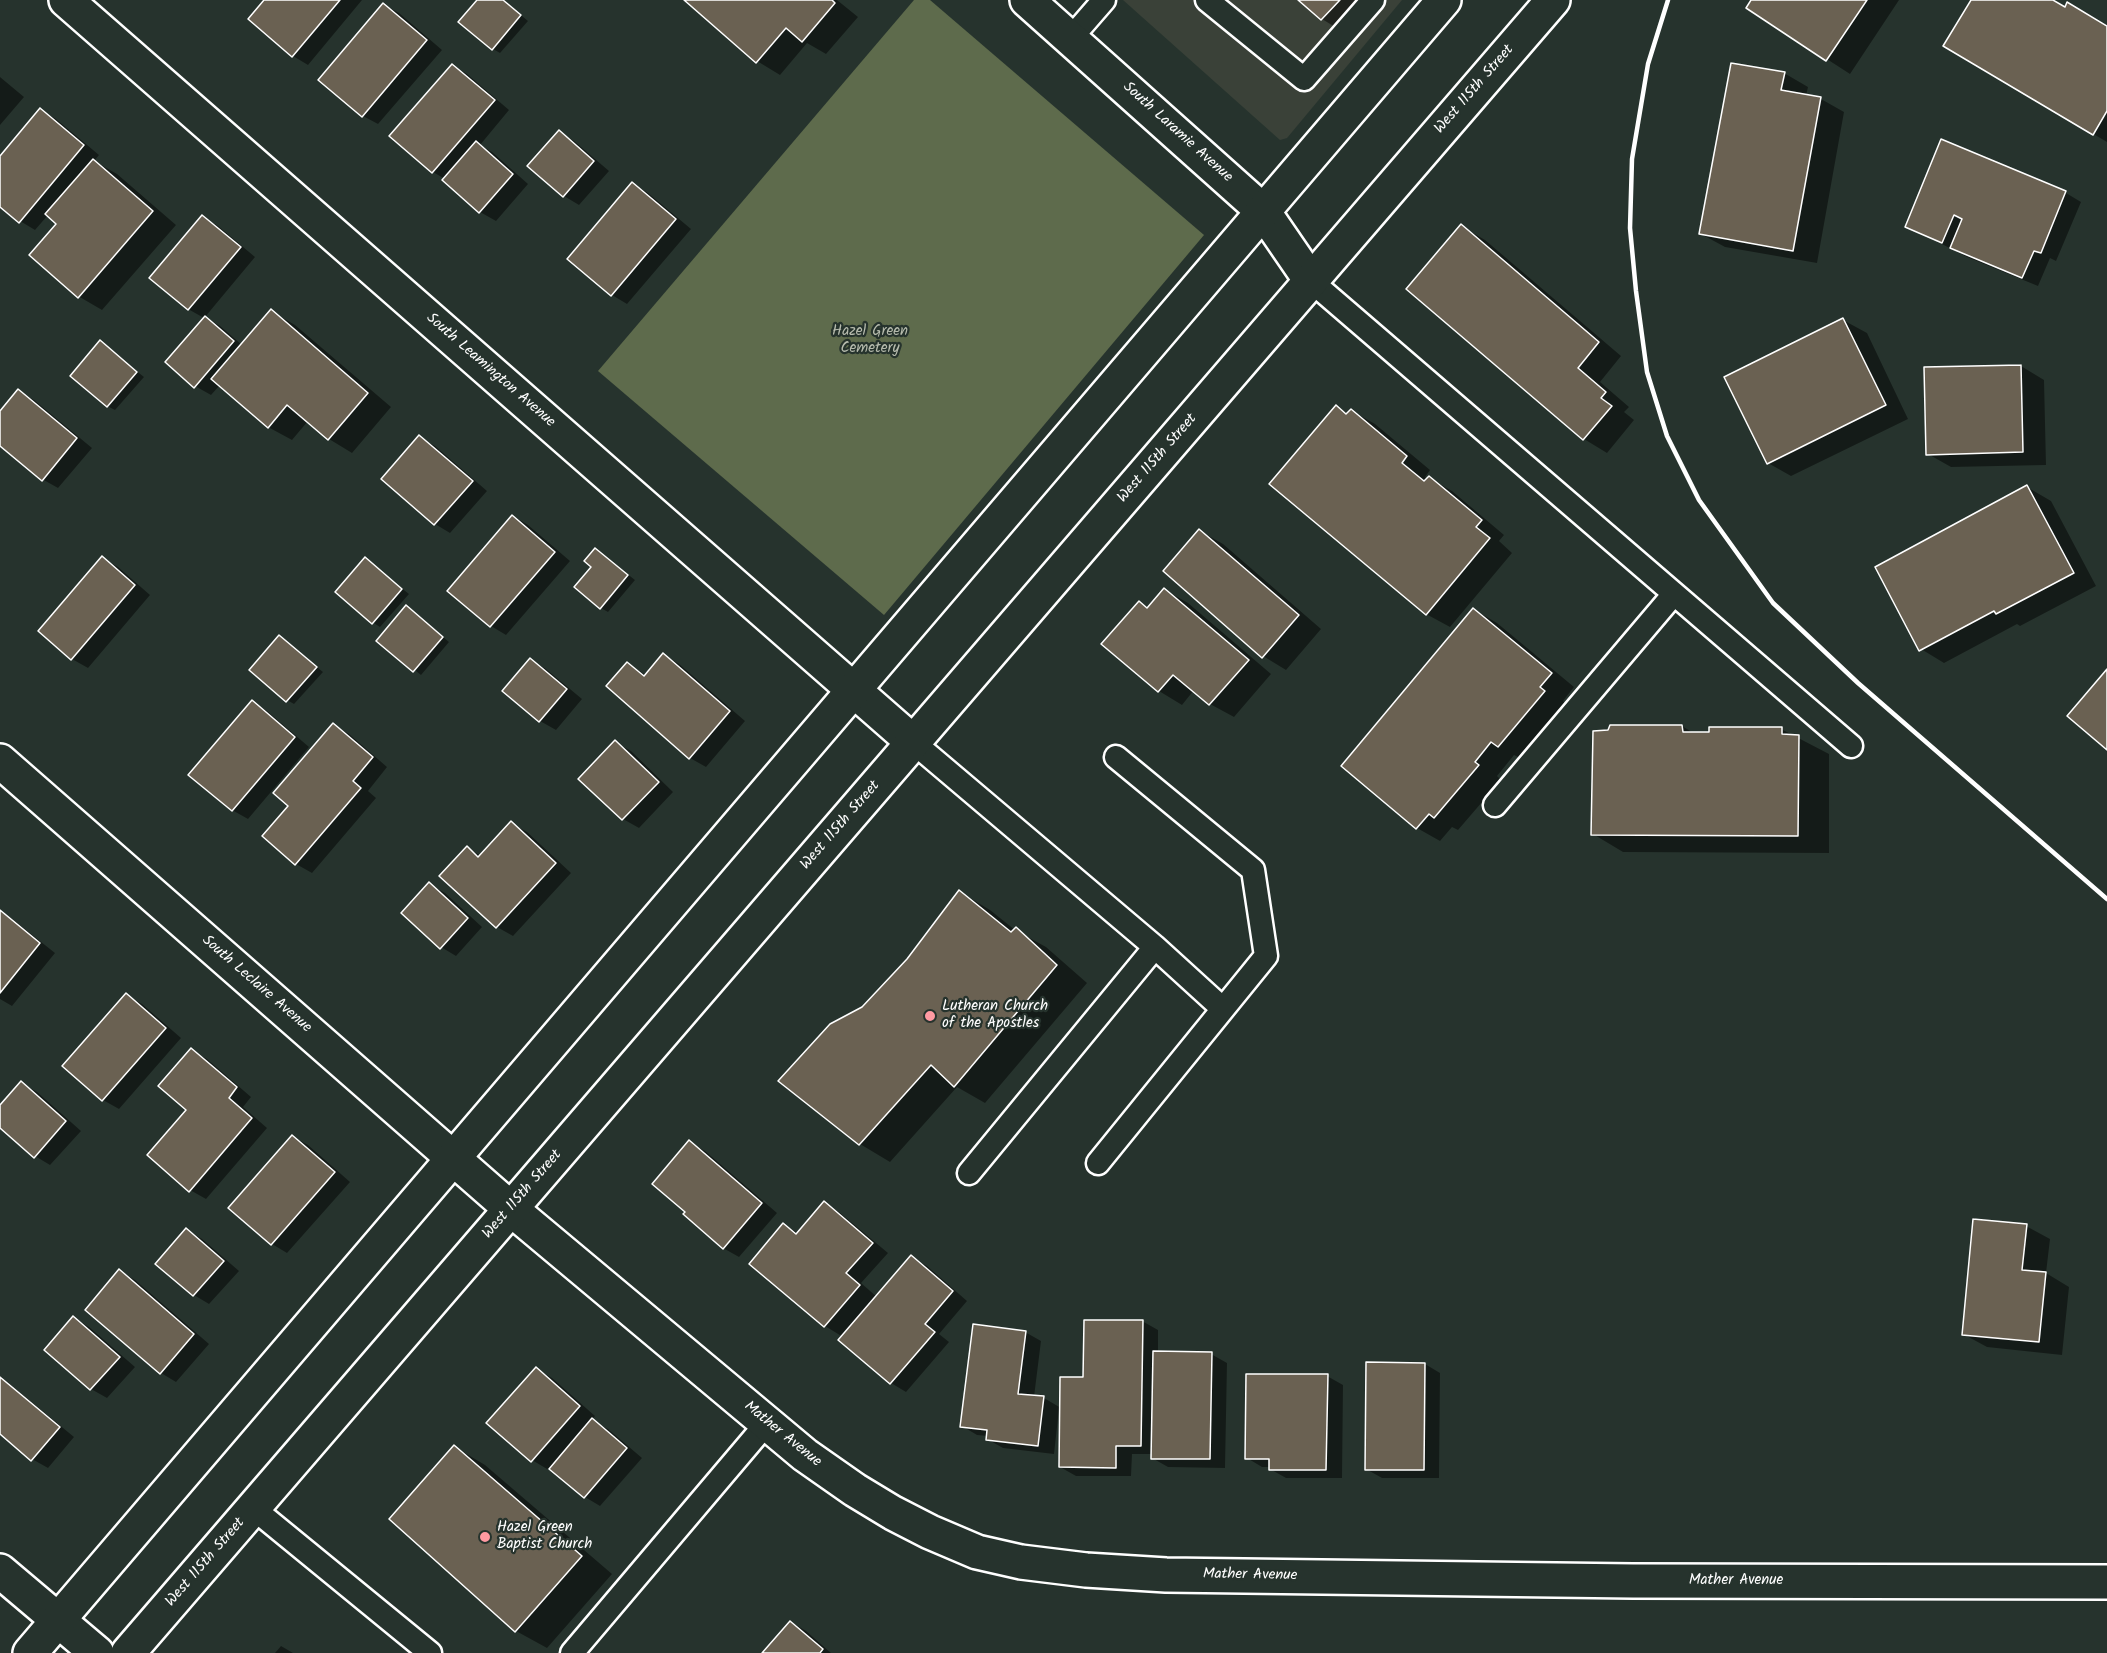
<!DOCTYPE html>
<html>
<head>
<meta charset="utf-8">
<style>
  body { margin:0 }
  canvas { display:block; background:#26332d }
</style>
</head>
<body>
<canvas width="2107" height="1653"></canvas>
<script>
const g = document.querySelector('canvas').getContext('2d');
g.lineJoin = 'round';
function fill(path, color) {
  g.fillStyle = color;
  g.fill(path, 'evenodd');
}
function shape(rows) {
  const path = new Path2D();
  for (const r of rows) {
    path.moveTo(r[0], r[1]);
    for (let i = 2; i < r.length; i += 2) path.lineTo(r[i], r[i + 1]);
  }
  return path;
}
function strokePath(path, color, width, dash) {
  g.strokeStyle = color;
  g.lineWidth = width;
  g.lineCap = dash ? 'butt' : 'round';
  g.setLineDash(dash || []);
  g.stroke(path);
}
function label(font, color, halo, rows, align = 'center') {
  g.font = font + ' Kalam,sans-serif';
  g.lineWidth = 4.5;
  g.setLineDash([]);
  g.textBaseline = 'middle';
  g.strokeStyle = halo;
  g.fillStyle = color;
  for (const [text, x, y, turn = 0] of rows) {
    g.save();
    g.translate(x, y);
    g.rotate((+turn || 0) * Math.PI / 180);
    g.textAlign = isNaN(turn) ? turn : align;
    if (halo) g.strokeText(text, 0, 0);
    g.fillText(text, 0, 0);
    g.restore();
  }
}
fill(shape([
  [1123,0,1402,0,1287,138,1280,140]
]), '#3a4138');
fill(shape([
  [914,0,930,0,1204,235,884,615,598,371]
]), '#5e6b4c');
fill(shape([
  [266,0,362,0,308,65,293,56],
  [479,0,503,0,528,21,500,53,493,49],
  [686,0,837,0,858,17,826,54,807,43,780,75,757,61],
  [1301,0,1375,0,1345,33,1322,19],
  [1753,0,1899,0,1850,74,1748,8],
  [1972,0,2050,0,2107,28,2107,142,1945,46],
  [384,5,399,13,442,50,378,124,363,116],
  [452,65,467,74,509,110,480,145,492,152,528,184,496,221,480,212,445,179,433,172,391,136],
  [1784,73,1808,87,1806,96,1821,99,1844,112,1817,263,1725,247,1701,234],
  [0,77,24,97,0,125],
  [41,110,56,119,99,155,94,161,117,174,176,225,102,310,78,296,59,223,48,215,35,230,20,221,0,205,0,159],
  [559,132,574,141,609,171,579,205,564,196],
  [1942,141,2066,193,2081,202,2056,261,2050,258,2038,286,1967,257,1907,226],
  [633,184,648,193,691,229,627,304,612,295,569,259],
  [202,217,218,226,255,257,205,317,220,326,242,345,271,311,295,325,391,407,352,453,329,439,308,421,292,440,268,427,220,385,211,395,195,386,204,318,188,309],
  [1461,226,1485,240,1621,356,1600,382,1629,407,1624,412,1634,420,1607,453,1584,439],
  [1843,320,1867,333,1908,419,1791,476,1768,463],
  [100,342,144,377,115,410,107,406],
  [2021,366,2044,380,2046,465,1951,467,1928,454],
  [18,391,34,400,92,448,58,488,42,479,0,444,0,413],
  [1336,407,1348,414,1352,411,1375,424,1430,470,1425,477,1427,479,1429,478,1452,491,1504,535,1499,541,1512,553,1450,627,1426,614],
  [419,437,435,446,487,491,450,533,435,524],
  [2027,487,2051,501,2096,586,2020,626,2017,624,1944,663,1921,649],
  [513,516,528,525,570,561,506,635,491,626],
  [1200,531,1223,544,1321,629,1286,670,1263,656],
  [595,549,635,580,608,612,601,608,593,567],
  [102,558,118,567,150,595,88,668,72,659,40,631],
  [365,559,409,594,380,627,372,622],
  [1165,590,1188,603,1271,674,1234,717,1210,704,1194,690,1182,705,1159,691,1103,644,1139,602,1149,608],
  [407,607,449,642,421,675,378,640],
  [1473,609,1497,623,1574,687,1563,701,1567,705,1522,759,1514,755,1497,776,1501,780,1458,830,1452,827,1440,841,1417,828],
  [279,637,323,672,294,704,287,700],
  [664,655,679,664,745,721,706,767,690,758,608,686,628,664,646,675],
  [531,660,546,669,582,699,556,730,540,721,504,691],
  [252,702,267,711,309,747,248,819,232,810],
  [333,725,349,734,387,767,368,791,376,798,312,873,296,864,264,836,290,805],
  [1682,726,1695,734,1781,729,1829,754,1829,853,1623,852,1593,834],
  [615,742,631,751,673,792,639,828,623,819,581,778],
  [511,823,527,832,571,873,513,936,497,927,442,876,467,848,481,856],
  [429,884,445,893,482,927,456,956,441,947],
  [960,892,990,910,1015,930,1046,947,1087,983,985,1103,957,1087,890,1162,860,1144,780,1081,863,1008,908,960],
  [0,911,11,918,55,953,12,1006,0,999],
  [126,995,142,1004,181,1038,119,1109,103,1100,65,1066],
  [191,1050,207,1059,251,1097,243,1107,267,1128,206,1199,190,1190,188,1110],
  [21,1083,37,1092,81,1131,50,1165,35,1156,0,1126,0,1108],
  [293,1137,308,1145,350,1182,287,1253,272,1244],
  [689,1142,705,1151,777,1213,739,1257,723,1248],
  [824,1203,839,1212,888,1253,861,1283,877,1297,911,1257,927,1266,967,1301,939,1334,949,1342,906,1392,891,1383,843,1337,825,1326,751,1264,784,1225,798,1233],
  [2026,1226,2050,1239,2046,1273,2069,1287,2062,1355,1987,1347,1963,1334],
  [187,1230,202,1239,239,1271,209,1304,194,1295],
  [120,1271,135,1280,209,1344,176,1382,161,1373],
  [74,1318,89,1327,135,1367,107,1398,91,1389,46,1350],
  [1142,1321,1158,1330,1158,1353,1211,1354,1227,1363,1225,1468,1168,1467,1152,1458,1152,1454,1132,1454,1131,1476,1076,1476,1060,1467,1061,1409,1059,1409,1054,1454,1003,1448,987,1439,988,1436,977,1435,962,1426,1025,1332,1041,1341,1034,1397,1044,1398,1061,1408,1085,1379],
  [1425,1364,1440,1373,1439,1478,1382,1478,1366,1469],
  [536,1369,552,1378,595,1416,591,1420,608,1429,642,1458,600,1506,585,1497,550,1467,547,1469,532,1460],
  [0,1376,74,1437,48,1468,32,1459,0,1432],
  [1327,1376,1343,1385,1342,1478,1286,1478,1270,1469,1270,1467,1262,1467,1247,1458],
  [455,1447,485,1465,612,1574,547,1648,516,1631,391,1519],
  [791,1622,806,1631,831,1653,764,1653],
  [281,1646,293,1653,275,1653]
]), '#0007');
const building = shape([
  [264,0,340,0,292,57,248,19,264,0],
  [477,0,503,0,521,15,492,50,458,22,477,0],
  [684,0,832,0,835,3,802,42,786,28,756,63,684,0],
  [1298,0,1340,0,1321,20,1298,0],
  [1751,0,1867,0,1826,61,1746,8,1751,0],
  [1971,0,2053,0,2065,7,2067,2,2107,26,2107,111,2093,135,1943,46,1971,0],
  [383,3,427,40,362,117,318,80,383,3],
  [1731,63,1785,72,1781,90,1821,97,1793,251,1699,234,1731,63],
  [452,64,495,100,432,173,389,136,452,64],
  [40,108,84,145,19,223,0,207,0,156,40,108],
  [559,130,594,161,563,197,527,166,559,130],
  [1941,139,2066,191,2041,253,2034,251,2022,278,1950,248,1962,219,1954,215,1942,243,1905,227,1941,139],
  [476,141,513,174,479,213,442,180,476,141],
  [93,159,153,211,78,298,29,255,56,224,45,214,93,159],
  [632,182,676,219,611,296,567,259,632,182],
  [202,215,241,247,188,310,149,278,202,215],
  [1461,224,1599,342,1578,368,1606,392,1601,398,1612,406,1583,440,1406,289,1461,224],
  [271,309,368,393,328,440,287,405,268,428,211,379,271,309],
  [205,316,234,341,194,388,165,362,205,316],
  [1843,318,1886,405,1767,464,1724,377,1843,318],
  [100,340,137,372,107,407,70,376,100,340],
  [2021,365,2023,452,1926,455,1924,367,2021,365],
  [18,389,77,438,42,481,0,446,0,411,18,389],
  [1336,405,1346,414,1351,409,1407,456,1402,463,1424,481,1429,476,1482,520,1476,527,1490,538,1426,615,1269,484,1336,405],
  [419,435,473,481,434,525,381,479,419,435],
  [2027,485,2074,573,1996,614,1994,611,1919,651,1875,567,2027,485],
  [512,515,555,552,490,627,447,591,512,515],
  [1199,529,1299,615,1262,658,1163,571,1199,529],
  [595,548,628,575,600,609,574,587,591,567,584,561,595,548],
  [102,556,135,585,71,660,38,631,102,556],
  [365,557,402,589,372,624,335,592,365,557],
  [1164,588,1249,660,1209,705,1173,675,1158,692,1101,644,1139,601,1147,608,1164,588],
  [406,605,443,637,413,672,376,641,406,605],
  [1473,608,1552,673,1540,687,1545,691,1498,747,1491,742,1475,762,1479,765,1434,818,1429,814,1416,829,1341,766,1473,608],
  [279,635,317,667,286,702,249,670,279,635],
  [663,653,730,711,689,759,606,686,627,662,644,676,663,653],
  [530,658,567,689,539,722,502,691,530,658],
  [2107,669,2107,750,2067,716,2107,669],
  [252,700,295,737,232,811,188,775,252,700],
  [333,723,373,757,353,781,361,788,295,865,262,836,288,806,273,793,333,723],
  [1610,725,1682,725,1683,732,1709,732,1709,727,1782,727,1782,734,1799,735,1798,836,1591,835,1593,731,1608,730,1610,725],
  [615,740,659,782,622,820,578,779,615,740],
  [511,821,556,863,496,928,439,876,467,846,478,857,511,821],
  [429,882,468,918,440,949,401,913,429,882],
  [959,890,1011,932,1016,927,1057,965,954,1087,931,1065,859,1145,778,1081,830,1024,862,1007,907,959,959,890],
  [0,910,40,943,0,993,0,910],
  [126,993,166,1028,102,1101,62,1066,126,993],
  [191,1048,237,1087,229,1098,252,1118,189,1192,147,1155,186,1110,158,1086,191,1048],
  [21,1081,66,1121,34,1158,0,1128,0,1105,21,1081],
  [292,1135,335,1172,271,1245,228,1208,292,1135],
  [689,1140,762,1203,723,1249,683,1214,685,1212,652,1184,689,1140],
  [824,1201,873,1243,846,1273,860,1285,824,1327,749,1264,783,1223,796,1234,824,1201],
  [1973,1219,2027,1224,2022,1270,2046,1272,2039,1342,1962,1335,1973,1219],
  [186,1228,224,1261,193,1296,155,1264,186,1228],
  [911,1255,953,1291,925,1324,935,1332,890,1384,838,1340,911,1255],
  [119,1269,194,1334,160,1374,85,1310,119,1269],
  [73,1316,120,1357,90,1390,44,1350,73,1316],
  [1084,1320,1143,1320,1141,1446,1116,1446,1116,1468,1059,1467,1060,1377,1083,1377,1084,1320],
  [973,1324,1026,1331,1018,1394,1044,1396,1038,1446,986,1440,987,1430,960,1427,973,1324],
  [1153,1351,1212,1352,1210,1459,1151,1459,1153,1351],
  [1366,1362,1425,1363,1424,1470,1365,1470,1366,1362],
  [536,1367,580,1406,531,1462,486,1423,536,1367],
  [1246,1374,1328,1374,1326,1470,1269,1470,1269,1459,1245,1459,1246,1374],
  [0,1377,60,1427,31,1461,0,1434,0,1377],
  [592,1418,627,1448,584,1498,549,1469,592,1418],
  [454,1445,582,1556,515,1632,389,1519,454,1445],
  [790,1621,823,1649,820,1653,762,1653,790,1621]
]);
fill(building, '#6a6152');
strokePath(building, '#fff', 1.5);
const service = shape([
  [1207,0,1304,79,1373,0],
  [1071,38,1104,0],
  [1311,281,1851,746],
  [913,742,1155,947,1223,1009],
  [1495,805,1673,595],
  [1098,1163,1266,956,1253,870,1116,757],
  [969,1173,1155,947],
  [253,1508,430,1653],
  [572,1653,766,1424]
]);
const minor = shape([
  [66,0,913,742],
  [1027,0,1263,211,1311,281],
  [0,761,511,1209,805,1455,855,1490,893,1513,930,1532,977,1552,1021,1562,1086,1570,1166,1575,1633,1581,2107,1582],
  [0,1571,97,1653]
]);
const tertiary = shape([
  [30,1653,1444,0],
  [128,1653,1553,0]
]);
strokePath(service, '#fff', 27);
strokePath(minor, '#fff', 38);
strokePath(tertiary, '#fff', 38);
strokePath(service, '#26332d', 22);
strokePath(minor, '#26332d', 33);
strokePath(tertiary, '#26332d', 33);
strokePath(shape([
  [1668,0,1648,64,1632,159,1630,228,1636,291,1647,372,1667,436,1699,500,1773,603,1858,683,2107,899]
]), '#fff', 4.5);
for (const [x, y, r, color] of [
  [930,1016,6,"#ff9aa2"],
  [485,1537,6,"#ff9aa2"]
]) {
  const dot = new Path2D();
  dot.arc(x, y, r, 0, 2 * Math.PI);
  g.fillStyle = color;
  g.fill(dot);
  strokePath(dot, '#26332d', 2);
}
label('15px', '#fff', '#26332d', [
  ["West 115th Street",1475,90,-49],
  ["South Laramie Avenue",1177,133,42],
  ["South Leamington Avenue",490,371,41],
  ["West 115th Street",1158,459,-49],
  ["West 115th Street",841,826,-49],
  ["South Leclaire Avenue",256,985,41],
  ["West 115th Street",523,1195,-49],
  ["Mather Avenue",782,1435,39],
  ["West 115th Street",206,1563,-49],
  ["Mather Avenue",1250,1576,1],
  ["Mather Avenue",1736,1581]
]);
label('15px', '#b7bcae', '#26332d', [
  ["Hazel Green",870,332],
  ["Cemetery",870,349]
]);
label('15px', '#fff', '#26332d', [
  ["Lutheran Church",942,1007],
  ["of the Apostles",942,1024],
  ["Hazel Green",497,1528],
  ["Baptist Church",497,1545]
], 'left');
</script>
</body>
</html>
